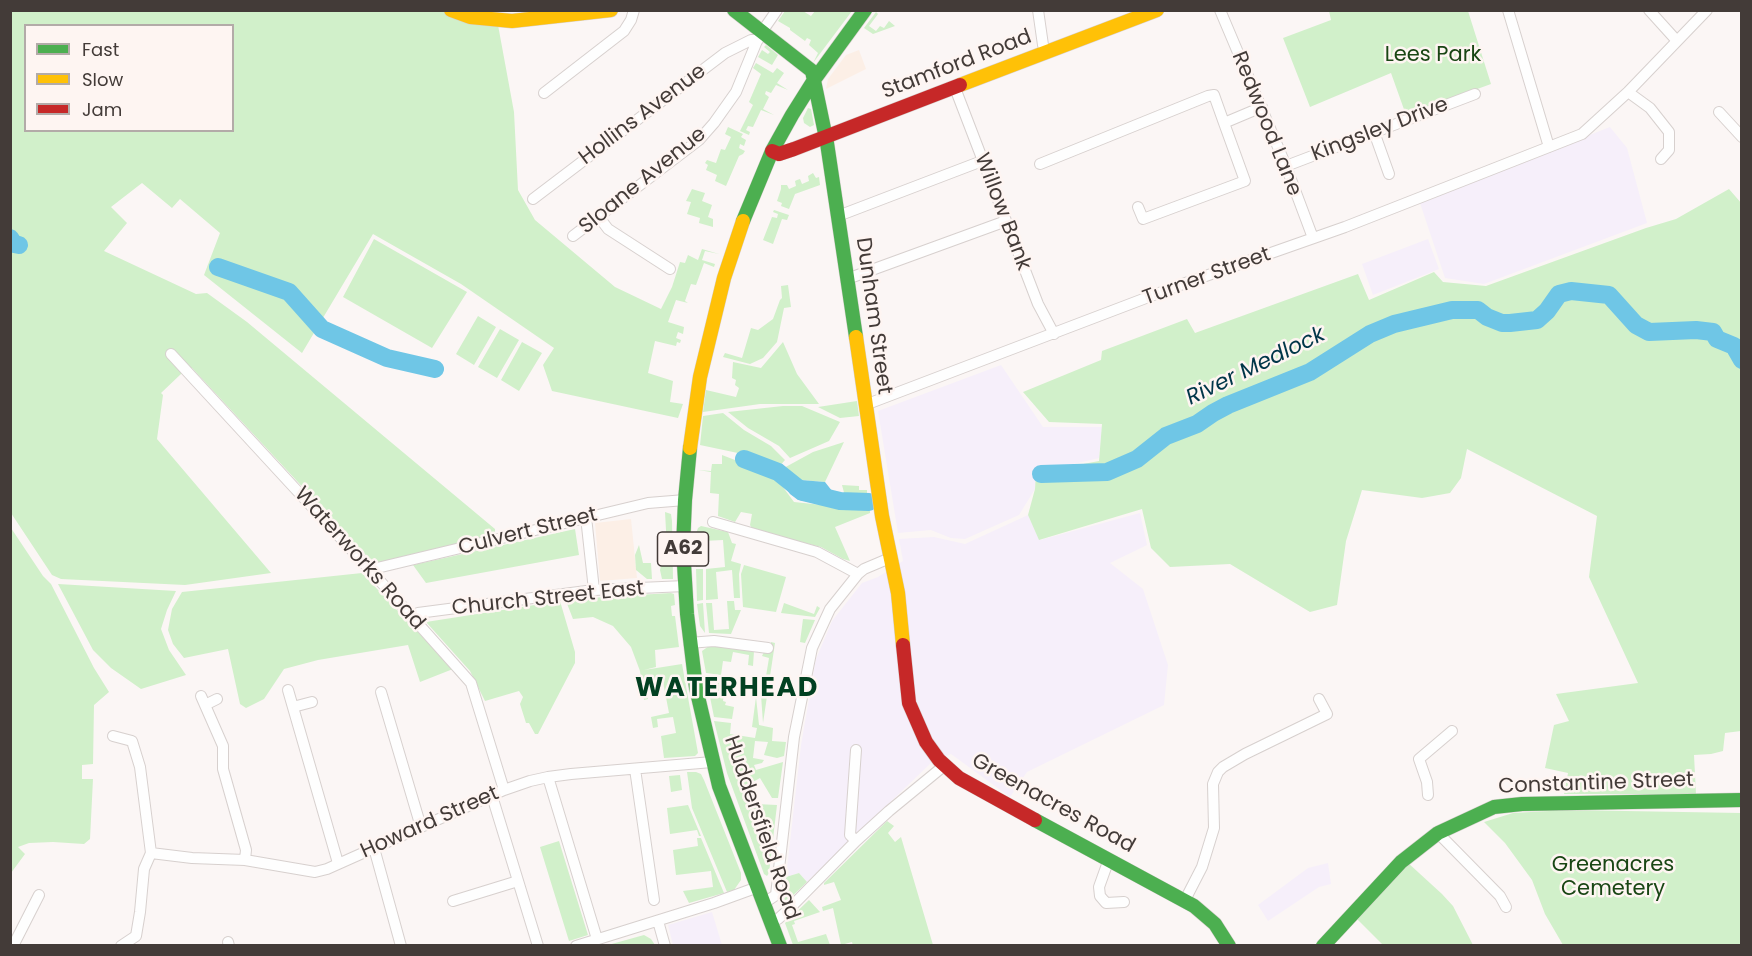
<!DOCTYPE html>
<html>
<head>
<meta charset="utf-8">
<style>
  body { margin:0 }
  #map { position:relative; width:1752px; height:956px; overflow:hidden; background:#fbf6f5; font-family:Poppins,sans-serif }
  canvas { display:block }
  .frame { position:absolute; inset:0; border:12px solid #433b38; pointer-events:none }
  .legend { position:absolute; left:24px; top:24px; width:210px; height:108px; box-sizing:border-box; background:#fef5f2; border:2px solid #b3aba8; margin:0; padding:8px 10px; list-style:none; font-size:18px; color:#433b38 }
  .legend li { display:flex; align-items:center; gap:12px; height:30px }
  .legend b { width:30px; border:2px solid #b3aba8 }
</style>
</head>
<body>
<div id="map">
<canvas width="1752" height="956"></canvas>
<div class="frame"></div>
<ul class="legend">
<li><b style="height:8px;background:#4caf50"></b>Fast</li>
<li><b style="height:8px;background:#ffc107"></b>Slow</li>
<li><b style="height:8px;background:#c62828"></b>Jam</li>
</ul>
</div>
<script>
const g = document.querySelector('canvas').getContext('2d');
g.lineJoin = 'round';
function fill(path, color) {
  g.fillStyle = color;
  g.fill(path, 'evenodd');
}
function shape(rows) {
  const path = new Path2D();
  for (const r of rows) {
    path.moveTo(r[0], r[1]);
    for (let i = 2; i < r.length; i += 2) path.lineTo(r[i], r[i + 1]);
  }
  return path;
}
function strokePath(path, color, width, dash) {
  g.strokeStyle = color;
  g.lineWidth = width;
  g.lineCap = dash ? 'butt' : 'round';
  g.setLineDash(dash || []);
  g.stroke(path);
}
function label(font, color, halo, rows, align = 'center') {
  g.font = font + ' Poppins,sans-serif';
  g.lineWidth = 5;
  g.setLineDash([]);
  g.textBaseline = 'middle';
  g.strokeStyle = halo;
  g.fillStyle = color;
  for (const [text, x, y, turn = 0] of rows) {
    g.save();
    g.translate(x, y);
    g.rotate((+turn || 0) * Math.PI / 180);
    g.textAlign = isNaN(turn) ? turn : align;
    if (halo) g.strokeText(text, 0, 0);
    g.fillText(text, 0, 0);
    g.restore();
  }
}
fill(shape([
  [859,50,866,69,826,89,828,79,846,55],
  [631,519,637,578,600,581,595,523]
]), '#fcefe6');
fill(shape([
  [1610,127,1627,148,1647,223,1484,284,1445,278,1420,203],
  [1428,239,1439,269,1373,295,1362,264],
  [1001,365,1043,427,1102,427,1099,458,1036,473,1035,489,1019,515,965,539,951,538,931,530,898,533,878,411],
  [1140,513,1147,545,1110,563,1143,589,1168,665,1164,705,1027,772,1010,797,951,754,931,763,807,882,799,873,786,877,801,745,816,659,832,621,862,583,878,577,903,561,899,539,934,537,965,544,1028,515,1040,540],
  [1328,863,1331,884,1319,887,1268,921,1258,905,1308,868],
  [712,912,722,945,673,945,668,925]
]), '#f6effa');
fill(shape([
  [442,10,498,25,514,112,518,190,535,220,615,287,661,309,672,287,680,262,685,263,688,255,698,260,702,249,719,254,705,251,702,260,715,264,714,267,704,263,696,285,691,284,685,301,688,303,676,300,668,322,684,327,683,334,678,332,676,338,681,340,680,343,677,342,676,346,655,341,648,373,673,381,670,402,683,404,678,418,552,391,543,365,554,348,461,284,373,234,302,353,204,275,220,233,180,199,172,208,142,183,111,207,127,223,104,251,196,294,207,293,247,322,495,529,495,535,374,564,192,368,181,374,161,393,163,395,157,439,271,573,185,585,61,579,52,575,11,513,10,11],
  [26,26,232,26,232,130,26,130],
  [785,11,790,12,792,11,803,11,811,16,815,11,852,11,813,63,818,53,809,45,811,40,807,38,805,41,790,30,790,28,778,21],
  [1329,11,1468,11,1491,84,1406,115,1391,73,1310,107,1283,38,1331,20],
  [876,12,878,14,869,26,876,31,880,26,884,28,889,21,895,26,873,34,864,28],
  [766,45,778,55,772,65,758,57,762,50,768,54,770,52,764,47],
  [756,63,773,73,777,68,784,73,777,83,788,90,776,85,771,93,766,91,765,94,769,97,763,109,774,115,761,110,753,127,748,126,746,130,750,132,749,135,740,131,753,105,749,102,761,74,753,68],
  [808,108,811,109,814,125,810,127,804,123,803,118],
  [728,127,743,134,741,137,746,140,744,146,740,144,739,148,745,151,743,154,739,156,726,186,715,181,717,175,706,170,708,165,705,163,707,160,716,163,721,149,725,150,731,137,725,134],
  [813,173,816,178,819,177,820,185,795,194,789,209,781,206,782,203,777,201,781,189,781,185,787,185,789,189,796,186,795,181,797,180,800,179,802,184,809,181,808,176],
  [692,189,705,193,702,201,712,205,708,217,713,219,713,227,699,223,700,218,687,214,691,202,686,201],
  [1729,189,1742,204,1741,731,1725,733,1723,751,1711,754,1694,755,1696,794,1564,794,1568,773,1545,768,1554,725,1569,721,1556,694,1638,683,1589,577,1597,516,1467,449,1461,478,1450,493,1422,498,1362,490,1346,541,1337,605,1310,612,1230,564,1170,567,1151,548,1142,509,1039,540,1028,515,1035,489,1036,473,1099,461,1102,424,1049,422,1023,392,1101,360,1102,351,1187,319,1195,333,1358,274,1369,300,1434,272,1443,282,1486,286,1646,228,1676,219],
  [774,210,789,215,787,220,782,219,773,244,763,240,772,217,777,218,778,214,773,212],
  [374,239,467,292,432,348,343,297],
  [788,285,791,307,784,308,777,342,763,358,750,364,723,357,725,353,742,358,751,328,758,330,773,319,780,300,782,298,781,286],
  [478,316,496,327,474,365,456,354],
  [500,329,519,340,497,378,478,367],
  [522,342,542,353,519,391,501,380],
  [783,342,797,374,819,404,760,404,703,412,706,390,736,397,739,388,735,385,736,380,732,378,733,362,761,368],
  [857,401,859,416,840,418,818,407],
  [783,406,802,406,840,422,829,441,790,458,779,446,748,428,728,412],
  [723,413,744,430,771,446,785,460,778,468,752,456,700,445,703,416],
  [844,442,825,482,789,479,782,469,813,452],
  [722,455,774,475,794,502,832,506,870,505,870,513,835,527,850,561,843,559,821,547,753,530,750,525,752,514,741,512,735,522,718,516,719,494,710,493,711,472,698,470,711,471,712,464,722,464],
  [842,485,859,486,859,490,867,490,867,501,846,500],
  [665,512,671,514,672,521,673,579,662,579,660,570,661,566,668,566],
  [701,526,728,532,732,543,736,544,731,561,741,564,739,574,740,598,734,598,732,570,716,572,718,599,706,600,706,569,725,567,723,540,703,541,703,566,696,567,695,536,698,528],
  [11,528,43,576,51,584,94,668,109,692,94,705,93,764,82,765,82,779,93,779,90,839,84,844,53,842,29,843,18,847,25,854,11,873],
  [575,529,579,555,426,583,413,565],
  [639,545,643,563,651,563,652,579,647,579,636,570,635,555],
  [744,565,786,577,776,612,743,607,741,574],
  [696,569,703,569,703,600,697,601],
  [362,573,453,669,420,682,408,645,318,660,284,669,264,699,246,708,240,704,228,649,184,658,173,644,168,630,172,609,182,592],
  [58,584,176,591,167,610,161,629,169,650,186,675,141,689,111,668,93,650],
  [671,593,674,594,675,605,671,606,672,616,675,616,679,647,655,650,656,667,644,670,682,664,698,753,695,756,664,758,661,736,676,733,673,717,657,719,658,727,653,728,651,717,669,713,663,682,658,681,657,686,647,687,648,699,644,700,640,671,631,647,613,626,593,617,573,619,566,601,603,597],
  [560,601,575,652,575,663,538,734,535,734,529,723,526,723,520,704,523,697,519,691,485,701,470,671,426,622],
  [727,601,734,601,735,610,741,610,731,634,709,633,706,603,712,603,714,630,729,629],
  [703,603,705,633,700,626,697,604],
  [784,603,814,614,817,606,820,608,815,617,781,613],
  [803,619,815,620,805,643,800,642],
  [771,642,775,643,763,723,760,681,765,682,769,658,762,656,764,652,770,653],
  [709,646,754,651,753,666,748,665,749,655,733,652,731,662,723,661,721,675,706,673,702,651],
  [706,677,721,679,719,692,724,693,723,701,726,702,725,705,734,707,732,719,714,717],
  [756,697,759,725,773,728,772,741,786,742,784,756,777,758,764,755,768,742,755,741,753,758,764,760,762,763,754,765,756,770,783,762,778,798,772,798,760,778,746,786,756,804,777,805,769,873,767,876,764,874,727,773,714,721,731,723,730,734,755,738,757,728,752,727],
  [687,772,696,772,701,774,704,780,741,873,741,880,734,890,727,892,692,808],
  [680,775,682,790,671,792,669,776],
  [688,805,701,836,699,836,697,830,670,834,667,808],
  [1567,810,1741,813,1741,945,1563,945,1545,914,1532,880,1505,843,1484,822,1513,813],
  [887,821,894,826,888,833,895,842,901,837,933,945,853,946,852,942,841,945,833,908,823,911,822,907,841,900,834,882,824,885,824,883],
  [697,838,701,838,724,893,689,903,683,891,713,887,711,871,676,875,673,850,698,846],
  [559,841,588,935,569,941,540,847],
  [1407,862,1442,894,1453,906,1473,945,1383,945,1356,918],
  [799,873,807,882,784,904,786,877],
  [809,900,820,912,794,921,795,924,792,925,798,942,826,934,830,945,793,945,785,923],
  [644,935,651,939,655,945,608,945]
]), '#d1f0ca');
fill(shape([
  [782,469,789,479,825,482,840,501,825,504,798,500,790,494,776,475]
]), '#6fc6e6');
strokePath(shape([
  [10,238,14,244,19,245],
  [218,267,289,292,322,329,387,358,435,369],
  [744,459,778,472,803,492,840,501,869,502],
  [1041,474,1107,472,1137,459,1166,436,1197,424,1213,413,1228,405,1310,372,1370,334,1394,324,1452,310,1478,310,1487,317,1502,323,1510,323,1537,320,1547,311,1559,294,1571,291,1609,295,1636,325,1649,332,1696,330,1713,332,1717,339,1734,346,1742,360]
]), '#6fc6e6', 18);
const street = shape([
  [1038,10,1043,45,1047,53],
  [1220,10,1286,166,1313,238],
  [1508,10,1549,147],
  [1649,10,1677,41],
  [955,88,1038,304,1054,334],
  [1628,92,1650,108,1669,132,1669,150,1661,159],
  [544,93,624,31,631,20,634,10],
  [1719,112,1742,137],
  [1374,132,1389,174],
  [1040,164,1208,96,1214,95,1224,123],
  [1286,166,1475,94],
  [533,199,725,53,751,40,758,40],
  [1138,207,1143,219,1245,181,1224,123,1262,107],
  [838,216,982,161],
  [599,217,608,229,670,269],
  [573,236,699,140,714,123,736,92,759,36,777,10],
  [847,279,1006,221],
  [171,354,372,572,471,683,504,790],
  [865,405,1180,285,1345,227,1582,134,1628,92,1707,10],
  [586,517,594,590],
  [713,522,817,552,858,574],
  [372,572,377,568,648,503,685,500],
  [413,619,418,613,594,590,685,586],
  [689,643,714,641,768,648],
  [288,690,338,863],
  [381,692,421,827],
  [201,696,223,746,223,769,246,850,245,860],
  [205,705,217,699],
  [293,707,312,702],
  [113,736,132,741,140,767,151,853,144,869,140,912,136,936,121,946],
  [635,769,654,900],
  [548,777,597,939],
  [1428,795,1427,782,1419,759,1452,731],
  [492,796,538,946],
  [1438,833,1500,896,1506,907],
  [856,841,850,835,856,750],
  [374,848,401,946],
  [151,853,192,858,245,860,315,872,327,869,504,790,530,781,548,777,571,774,712,762],
  [1109,859,1099,887,1100,896,1106,903,1124,902],
  [1185,900,1202,867,1214,828,1213,784,1218,772,1223,767,1245,754,1327,714,1319,699],
  [453,901,518,881],
  [764,903,776,895,794,737,812,648,830,609,858,574,864,569,890,558],
  [658,921,665,946],
  [771,922,778,919,787,911,856,841,889,811,945,765],
  [228,942,229,946],
  [13,946,39,895],
  [576,946,714,903,758,887]
]);
const fast = shape([
  [734,10,812,71,827,143,856,337],
  [743,221,772,151,792,115,814,80,865,10],
  [690,448,685,500,683,547,687,614,696,688,719,786,780,946],
  [1035,820,1194,906,1215,924,1229,946],
  [1323,946,1401,862,1438,833,1494,807,1522,804,1742,800]
]);
const slow = shape([
  [451,10,470,17,512,21,611,10],
  [960,85,1157,10],
  [856,337,882,516,898,593,903,645],
  [690,448,700,377,724,278,743,221]
]);
const jam = shape([
  [772,151,779,154,794,149,960,85],
  [903,645,909,703,926,742,939,760,959,778,1035,820]
]);
strokePath(street, '#d7d0ce', 12);
strokePath(fast, '#d7d0ce', 15);
strokePath(slow, '#d7d0ce', 15);
strokePath(jam, '#d7d0ce', 15);
strokePath(street, '#fefefe', 10);
strokePath(fast, '#4caf50', 14);
strokePath(slow, '#ffc107', 14);
strokePath(jam, '#c62828', 14);
for (const [x, y, w] of [
  [683,549,51]
]) {
  const box = new Path2D();
  box.roundRect(x - w / 2, y - 17, w, 34, 4.5);
  g.fillStyle = '#fef5f2';
  g.fill(box);
  strokePath(box, '#433b38', 1.5);
}
label('bold 20px', '#433b38', null, [
  ["A62",683,549]
]);
label('21px', '#194614', '#fef5f2', [
  ["Lees Park",1433,56],
  ["Greenacres",1613,866],
  ["Cemetery",1613,890]
]);
label('21px', '#433b38', '#fef5f2', [
  ["Stamford Road",957,65,-21],
  ["Hollins Avenue",643,115,-37],
  ["Redwood Lane",1266,124,68],
  ["Kingsley Drive",1380,130,-21],
  ["Sloane Avenue",643,181,-39],
  ["Willow Bank",1002,212,69],
  ["Turner Street",1207,277,-20],
  ["Dunham Street",873,316,82],
  ["Culvert Street",528,532,-14],
  ["Waterworks Road",359,559,48],
  ["Church Street East",548,599,-6],
  ["Constantine Street",1596,784,-2],
  ["Greenacres Road",1053,804,29],
  ["Howard Street",430,823,-24],
  ["Huddersfield Road",761,828,71]
]);
label('italic 22px', '#003649', '#fef5f2', [
  ["River Medlock",1256,367,-26]
]);
g.letterSpacing = '1.5px';
label('bold 27px', '#024021', '#fef5f2', [
  ["WATERHEAD",727,689]
]);
g.letterSpacing = '0px';
</script>
</body>
</html>
